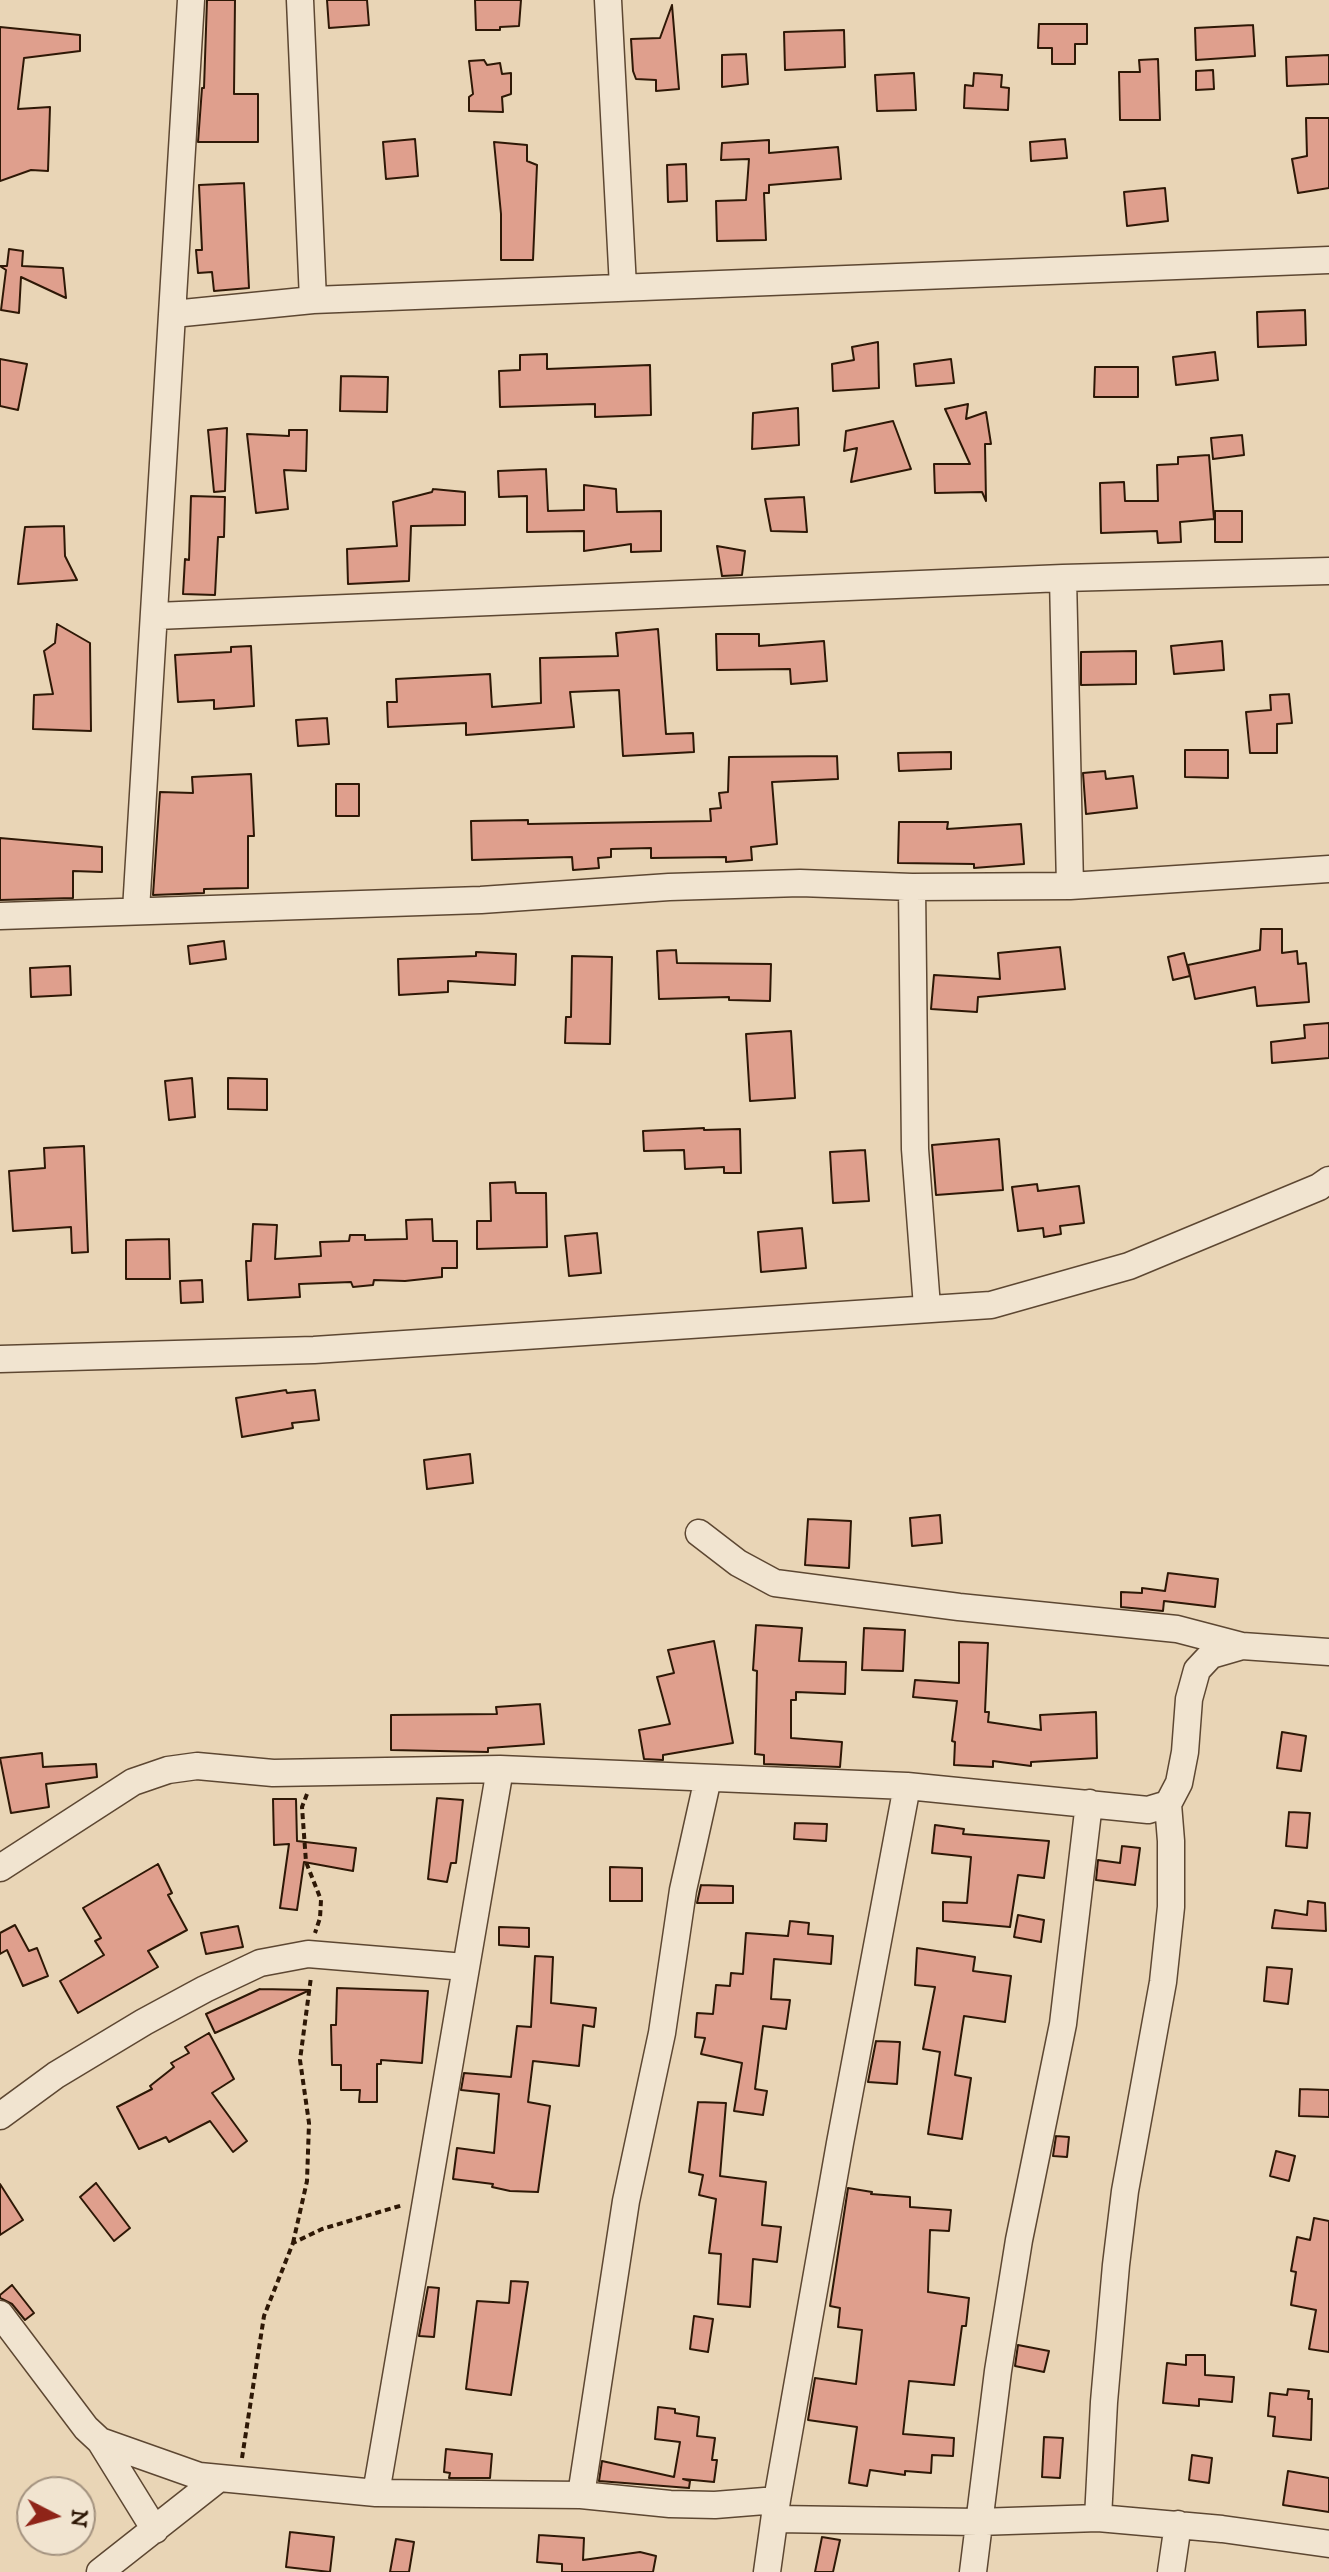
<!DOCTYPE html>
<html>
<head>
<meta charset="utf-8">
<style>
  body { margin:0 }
  #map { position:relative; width:1329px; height:2572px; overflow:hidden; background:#e9d5b6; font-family:"IM FELL DW Pica",serif }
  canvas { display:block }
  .north { position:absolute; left:16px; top:2476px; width:80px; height:80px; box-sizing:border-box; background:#f1e4d0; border:2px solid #a3927f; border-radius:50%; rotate:96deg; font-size:22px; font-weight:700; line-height:32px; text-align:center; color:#2e1806 }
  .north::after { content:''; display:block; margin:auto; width:28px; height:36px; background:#8f2418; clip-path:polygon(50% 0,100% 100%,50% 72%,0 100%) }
</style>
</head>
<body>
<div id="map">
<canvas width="1329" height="2572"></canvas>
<div class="north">N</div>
</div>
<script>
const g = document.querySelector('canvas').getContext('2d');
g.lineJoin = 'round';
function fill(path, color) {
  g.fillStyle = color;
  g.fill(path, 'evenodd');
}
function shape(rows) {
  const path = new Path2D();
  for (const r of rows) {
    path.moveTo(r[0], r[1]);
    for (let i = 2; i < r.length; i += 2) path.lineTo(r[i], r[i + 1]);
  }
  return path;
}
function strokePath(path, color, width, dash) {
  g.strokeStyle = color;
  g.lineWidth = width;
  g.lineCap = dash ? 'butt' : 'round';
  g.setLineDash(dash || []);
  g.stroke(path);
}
const building = shape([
  [207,0,235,0,234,94,258,94,258,142,198,142,202,88,204,88,207,0],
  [327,0,367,0,369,25,329,28,327,0],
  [475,0,521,0,519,26,500,27,500,30,476,30,475,0],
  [672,5,679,89,656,91,656,80,636,79,633,71,631,39,660,38,672,5],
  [1039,24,1087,24,1087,44,1075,44,1075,64,1052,64,1052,48,1038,48,1039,24],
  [1253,25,1255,56,1196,60,1195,28,1253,25],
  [0,27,80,35,80,51,24,58,18,109,50,107,48,171,31,170,0,181,0,27],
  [844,30,845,67,785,70,784,32,844,30],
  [746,54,748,84,722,87,722,55,746,54],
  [1329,55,1329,84,1287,86,1286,57,1329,55],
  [1158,59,1160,120,1120,120,1119,72,1140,72,1139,60,1158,59],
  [484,60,487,65,500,63,502,74,511,73,511,94,502,97,503,112,469,111,469,97,473,94,469,61,484,60],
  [1213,70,1214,89,1196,90,1196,71,1213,70],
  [914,73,916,110,877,111,875,75,914,73],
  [974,73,1002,75,1001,87,1009,88,1008,110,964,108,965,85,973,86,974,73],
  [1306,118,1329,118,1329,188,1298,193,1292,159,1307,156,1306,118],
  [415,139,418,176,386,179,383,142,415,139],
  [1065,139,1067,158,1031,161,1030,142,1065,139],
  [769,140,769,153,838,147,841,179,769,185,769,193,764,193,766,240,717,241,716,201,746,200,749,159,721,160,722,143,769,140],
  [494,142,527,145,527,161,537,165,533,260,501,260,501,214,494,142],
  [686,164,687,201,668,202,667,165,686,164],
  [244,183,249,288,214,291,212,272,198,273,196,250,202,250,199,185,244,183],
  [1165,188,1168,221,1127,226,1124,192,1165,188],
  [9,249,23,251,22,266,63,268,66,298,21,277,19,313,1,310,6,270,0,266,7,266,9,249],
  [1305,310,1306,345,1258,347,1257,312,1305,310],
  [878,342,879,388,833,391,832,364,854,360,852,347,878,342],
  [1215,352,1218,380,1176,385,1173,357,1215,352],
  [547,354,547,369,650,365,651,415,595,417,595,404,500,407,499,371,520,370,520,355,547,354],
  [0,359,27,364,18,410,0,406,0,359],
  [951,359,954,383,916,386,914,364,951,359],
  [1095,367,1138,367,1138,397,1094,397,1095,367],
  [341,376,388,377,387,412,340,411,341,376],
  [968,404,966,419,986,412,991,444,985,444,986,501,982,492,935,493,934,464,970,464,945,409,968,404],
  [798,408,799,445,752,449,753,413,798,408],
  [893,421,911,469,851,482,857,448,844,451,846,431,893,421],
  [227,428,225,491,214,492,208,430,227,428],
  [289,430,307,430,306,471,284,470,288,509,256,513,247,434,289,436,289,430],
  [1242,435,1244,455,1213,459,1211,438,1242,435],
  [1209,455,1214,519,1180,522,1181,542,1158,543,1157,531,1101,533,1100,483,1124,482,1125,501,1158,501,1157,465,1178,464,1178,457,1209,455],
  [546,469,548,511,584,510,584,485,616,489,617,512,661,511,661,551,631,552,631,544,584,551,584,531,527,532,527,496,499,497,498,471,546,469],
  [433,489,465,492,465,525,411,526,409,581,348,584,347,549,397,546,393,502,432,492,433,489],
  [191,496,225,497,224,537,218,537,215,595,183,594,185,559,189,560,191,496],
  [804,497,807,532,771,531,765,499,804,497],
  [1215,511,1242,511,1242,542,1215,542,1215,511],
  [64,526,65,556,77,580,18,584,25,527,64,526],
  [717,546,745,551,742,575,722,576,717,546],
  [57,624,90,643,91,731,33,729,34,695,53,694,44,651,55,643,57,624],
  [658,629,666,734,693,733,694,752,623,756,619,690,570,692,574,727,466,735,466,723,388,727,387,702,397,702,396,679,490,674,492,707,541,703,540,658,618,656,616,633,658,629],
  [716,634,759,634,759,646,824,641,827,681,791,684,790,669,717,670,716,634],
  [1222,641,1224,670,1174,674,1171,646,1222,641],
  [251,646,254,706,214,709,214,700,178,702,175,655,231,652,231,647,251,646],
  [1136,651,1136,684,1081,685,1081,652,1136,651],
  [1289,694,1292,723,1277,724,1277,753,1250,753,1246,712,1271,710,1270,695,1289,694],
  [327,718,329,744,298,746,296,720,327,718],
  [1185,750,1228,750,1228,778,1185,777,1185,750],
  [951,752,951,769,899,771,898,753,951,752],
  [837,756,838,779,772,782,777,844,751,847,752,860,726,862,726,857,651,858,651,848,611,849,611,857,598,858,599,868,573,870,572,857,472,860,471,821,528,820,528,824,711,821,710,809,721,808,719,793,728,792,729,757,837,756],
  [1105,771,1106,779,1133,776,1137,808,1086,814,1083,773,1105,771],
  [251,774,254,836,248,836,248,888,204,889,204,893,153,895,160,792,193,793,192,777,251,774],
  [336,784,359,784,359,816,336,816,336,784],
  [899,822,948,822,947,829,1021,824,1024,864,974,868,974,864,898,863,899,822],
  [0,838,102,847,102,872,73,871,73,898,0,900,0,838],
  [1261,929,1282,929,1282,953,1297,951,1298,964,1306,963,1309,1002,1257,1006,1255,987,1195,999,1188,965,1260,950,1261,929],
  [224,941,226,959,190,964,188,946,224,941],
  [1060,947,1065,989,978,997,977,1012,931,1009,934,975,1000,979,998,953,1060,947],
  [676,950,677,963,771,964,770,1001,729,1000,729,997,659,999,657,951,676,950],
  [476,952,516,954,515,985,448,981,448,992,399,995,398,959,476,956,476,952],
  [1184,953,1190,976,1173,980,1168,957,1184,953],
  [572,956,612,957,610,1044,565,1043,566,1017,571,1017,572,956],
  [70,966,71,995,31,997,30,968,70,966],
  [1329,1023,1329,1058,1272,1063,1271,1042,1305,1038,1304,1025,1329,1023],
  [791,1031,795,1098,750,1101,746,1034,791,1031],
  [192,1078,195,1117,169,1120,165,1081,192,1078],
  [228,1078,267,1079,267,1110,228,1109,228,1078],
  [704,1128,704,1130,740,1129,741,1173,724,1173,724,1167,685,1169,684,1150,644,1151,643,1131,704,1128],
  [999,1139,1003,1190,936,1195,932,1145,999,1139],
  [84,1146,88,1252,72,1253,71,1227,13,1231,9,1171,45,1168,44,1148,84,1146],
  [865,1150,869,1201,833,1203,830,1152,865,1150],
  [515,1182,516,1193,546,1193,547,1247,477,1249,477,1221,491,1221,490,1183,515,1182],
  [1037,1184,1038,1191,1079,1186,1084,1223,1060,1226,1061,1234,1044,1237,1043,1228,1018,1231,1012,1187,1037,1184],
  [432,1219,433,1241,457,1241,457,1268,442,1268,442,1277,405,1281,374,1280,373,1285,353,1287,351,1282,299,1284,300,1297,248,1300,246,1261,251,1261,253,1224,277,1225,275,1259,321,1256,320,1242,349,1241,350,1235,365,1235,365,1240,407,1239,406,1220,432,1219],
  [802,1228,806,1268,761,1272,758,1232,802,1228],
  [597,1233,601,1273,569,1276,565,1236,597,1233],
  [169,1239,170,1279,126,1279,126,1240,169,1239],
  [202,1280,203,1302,181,1303,180,1281,202,1280],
  [286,1390,287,1393,315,1390,319,1420,292,1423,293,1428,242,1437,236,1398,286,1390],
  [470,1454,473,1483,427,1489,424,1460,470,1454],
  [940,1515,942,1543,912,1546,910,1518,940,1515],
  [808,1519,851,1521,849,1568,805,1565,808,1519],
  [1168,1573,1218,1579,1215,1607,1164,1601,1163,1611,1121,1607,1121,1592,1142,1593,1142,1588,1165,1591,1168,1573],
  [756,1625,802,1628,799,1661,846,1662,845,1694,796,1692,796,1700,791,1700,791,1738,842,1742,840,1767,764,1764,764,1755,755,1754,757,1671,753,1670,756,1625],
  [864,1628,905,1630,903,1671,862,1670,864,1628],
  [714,1641,733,1743,663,1755,663,1760,644,1759,639,1730,670,1724,657,1677,674,1673,668,1650,714,1641],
  [959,1642,988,1643,985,1712,989,1712,988,1722,1041,1730,1040,1715,1096,1712,1097,1758,1031,1762,1031,1766,993,1761,993,1767,954,1765,955,1742,952,1741,957,1701,913,1697,915,1680,959,1683,959,1642],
  [540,1704,544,1744,488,1748,488,1752,391,1750,391,1715,497,1714,496,1707,540,1704],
  [1282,1732,1306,1736,1301,1771,1277,1768,1282,1732],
  [42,1753,43,1767,96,1764,97,1777,46,1784,49,1807,11,1813,0,1758,42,1753],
  [437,1798,463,1800,456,1863,451,1863,447,1882,428,1879,437,1798],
  [273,1799,296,1799,297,1841,356,1848,353,1871,304,1862,297,1910,280,1908,289,1844,274,1845,273,1799],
  [1289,1812,1310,1813,1307,1848,1286,1846,1289,1812],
  [795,1823,827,1824,826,1841,794,1839,795,1823],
  [935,1825,964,1829,963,1834,1049,1841,1044,1878,1018,1875,1010,1927,943,1921,943,1902,967,1903,971,1857,932,1853,935,1825],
  [1122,1846,1140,1848,1135,1885,1096,1880,1098,1860,1120,1863,1122,1846],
  [158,1864,172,1893,168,1895,187,1930,148,1951,158,1967,78,2013,60,1981,104,1955,95,1941,101,1938,83,1908,158,1864],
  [610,1867,642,1868,642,1901,610,1901,610,1867],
  [701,1885,733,1886,733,1903,697,1903,701,1885],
  [1308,1901,1325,1903,1326,1931,1272,1928,1275,1910,1307,1915,1308,1901],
  [1018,1915,1044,1920,1041,1942,1014,1937,1018,1915],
  [790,1921,809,1923,808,1934,833,1936,831,1964,774,1959,771,1999,790,2000,786,2029,763,2026,755,2089,767,2091,763,2115,734,2111,742,2063,701,2054,705,2038,695,2037,697,2013,713,2014,716,1985,730,1986,731,1973,743,1974,746,1933,788,1936,790,1921],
  [15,1925,29,1951,37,1948,48,1976,23,1986,7,1950,0,1954,0,1933,15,1925],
  [238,1926,243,1947,206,1954,201,1933,238,1926],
  [499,1927,529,1928,529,1947,499,1945,499,1927],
  [917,1948,975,1957,973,1971,1011,1976,1005,2022,964,2016,955,2075,971,2078,962,2139,928,2134,940,2052,923,2049,935,1987,915,1985,917,1948],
  [535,1956,553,1957,551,2003,596,2008,594,2027,583,2025,579,2066,533,2061,528,2102,550,2106,538,2192,510,2191,492,2187,493,2184,453,2179,457,2148,494,2153,499,2094,461,2090,464,2073,511,2077,517,2026,531,2027,535,1956],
  [1267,1967,1292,1969,1288,2004,1264,2001,1267,1967],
  [337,1988,428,1991,422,2063,381,2060,381,2064,377,2064,377,2102,359,2102,360,2090,341,2090,341,2065,332,2065,331,2025,336,2025,337,1988],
  [260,1989,310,1990,215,2033,206,2014,260,1989],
  [209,2033,234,2079,212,2093,247,2141,233,2152,210,2121,169,2142,166,2137,139,2149,117,2107,152,2089,150,2086,174,2067,171,2063,189,2053,185,2047,209,2033],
  [876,2041,900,2042,897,2084,868,2082,876,2041],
  [1300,2089,1329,2090,1329,2117,1299,2116,1300,2089],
  [698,2102,726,2103,720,2176,766,2182,762,2225,781,2227,777,2262,753,2259,750,2307,718,2304,721,2254,709,2253,716,2199,699,2195,703,2175,689,2172,698,2102],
  [1056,2136,1069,2137,1067,2157,1053,2156,1056,2136],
  [1276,2151,1295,2156,1289,2181,1270,2176,1276,2151],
  [96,2183,130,2228,114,2241,80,2197,96,2183],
  [0,2184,23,2220,0,2235,0,2184],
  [848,2188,872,2192,871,2194,910,2197,910,2207,951,2210,949,2231,930,2230,928,2292,969,2298,966,2326,962,2326,954,2385,909,2381,903,2434,954,2438,953,2456,932,2455,931,2473,905,2471,905,2475,870,2470,867,2486,849,2483,857,2427,808,2420,815,2378,856,2384,862,2330,838,2327,840,2308,830,2306,848,2188],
  [1314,2218,1329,2221,1329,2352,1309,2349,1316,2310,1291,2305,1296,2272,1291,2271,1297,2237,1310,2240,1314,2218],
  [511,2281,528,2282,511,2395,466,2389,477,2301,509,2303,511,2281],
  [12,2285,34,2313,25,2320,12,2304,0,2298,0,2295,12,2285],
  [428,2287,439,2288,434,2337,419,2336,428,2287],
  [694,2316,713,2319,708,2352,690,2349,694,2316],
  [1018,2345,1049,2351,1044,2372,1015,2366,1018,2345],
  [1186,2355,1205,2355,1205,2375,1234,2377,1232,2402,1199,2399,1199,2406,1163,2403,1167,2363,1186,2365,1186,2355],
  [1288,2389,1309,2391,1308,2399,1312,2399,1311,2440,1273,2436,1275,2417,1268,2416,1270,2393,1287,2395,1288,2389],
  [658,2407,675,2409,675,2413,699,2417,697,2436,715,2438,712,2460,717,2460,714,2482,683,2479,690,2481,689,2488,599,2481,602,2461,674,2477,680,2442,655,2439,658,2407],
  [1044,2437,1063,2438,1060,2478,1042,2477,1044,2437],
  [446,2449,492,2454,490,2478,449,2478,450,2473,444,2472,446,2449],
  [1192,2455,1212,2458,1209,2483,1189,2480,1192,2455],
  [1288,2471,1329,2478,1329,2512,1283,2505,1288,2471],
  [290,2532,334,2537,330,2572,286,2567,290,2532],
  [539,2535,584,2538,583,2560,640,2552,656,2556,653,2572,562,2572,562,2564,537,2562,539,2535],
  [822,2537,840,2540,833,2572,815,2572,822,2537],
  [396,2539,414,2542,409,2572,390,2572,396,2539]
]);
fill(building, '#df9f8d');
strokePath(building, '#2e1806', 2);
const minor = shape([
  [300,0,313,300],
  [608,0,623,287],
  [173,314,313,300,1329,260],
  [1063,578,1070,886],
  [156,616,1063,578,1329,571],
  [912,887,915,1149,927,1307],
  [136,910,191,0],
  [0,916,481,900,669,887,800,883,912,887,1070,886,1329,869],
  [0,1359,314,1350,991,1305,1129,1266,1319,1187,1329,1180],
  [699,1533,738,1563,775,1583,959,1607,1177,1629,1242,1646],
  [0,1868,133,1782,168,1770,197,1766,273,1773,500,1769,907,1786,1148,1810,1168,1804,1179,1783,1185,1752,1189,1699,1197,1670,1211,1655,1242,1646,1329,1652],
  [0,2116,56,2075,144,2022,205,1989,260,1963,308,1954,465,1967],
  [0,2314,86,2428,100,2441,199,2476,376,2493,581,2495,670,2504,715,2505,777,2500],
  [100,2441,155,2530],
  [376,2493,500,1769],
  [581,2495,626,2201,662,2033,683,1890,708,1778],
  [1098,2518,1104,2402,1116,2265,1125,2191,1163,1982,1171,1907,1171,1841,1168,1804],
  [776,2519,978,2522,1098,2518,1222,2529,1329,2544],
  [100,2572,218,2479],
  [767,2572,777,2500,840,2143,907,1786],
  [973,2572,998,2371,1019,2240,1063,2024,1089,1803],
  [1171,2572,1178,2524]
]);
strokePath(minor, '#5d4732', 29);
strokePath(shape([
  [307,1794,302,1807,306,1862,321,1900,320,1918,315,1933],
  [293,2243,307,2181,309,2123,300,2060,311,1977],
  [242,2458,264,2316,293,2243,322,2229,403,2205]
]), '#2e1806', 4, [6, 4]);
strokePath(minor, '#f1e4d0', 26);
</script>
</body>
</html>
